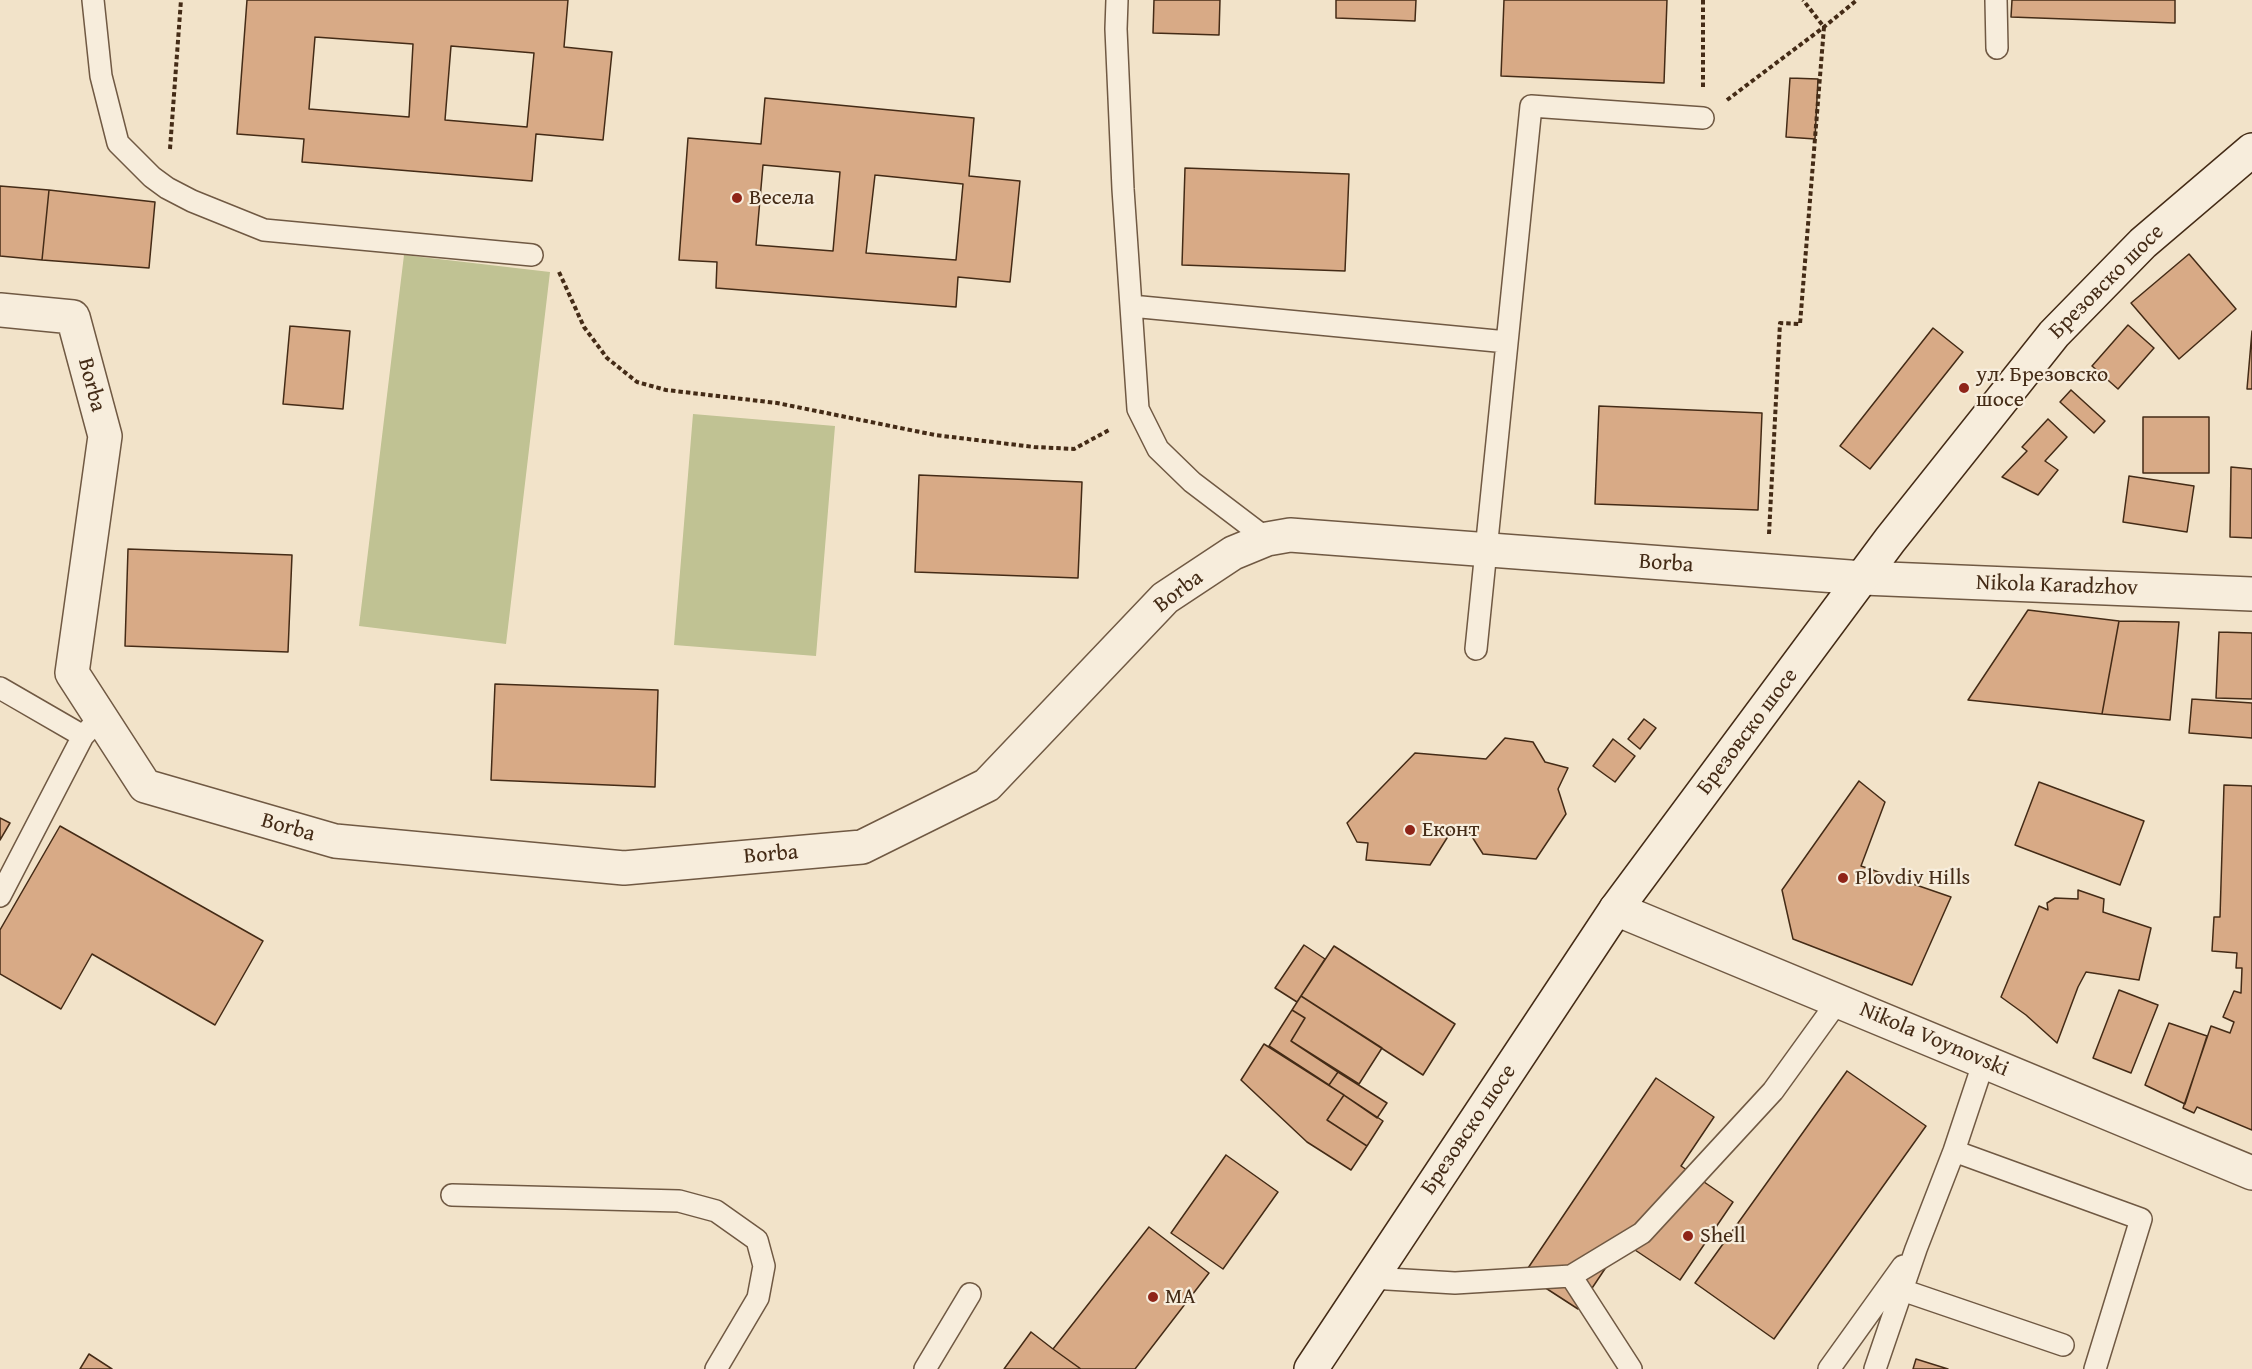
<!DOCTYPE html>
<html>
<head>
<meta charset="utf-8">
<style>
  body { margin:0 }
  canvas { display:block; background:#f2e3c9 }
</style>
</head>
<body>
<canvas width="2252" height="1369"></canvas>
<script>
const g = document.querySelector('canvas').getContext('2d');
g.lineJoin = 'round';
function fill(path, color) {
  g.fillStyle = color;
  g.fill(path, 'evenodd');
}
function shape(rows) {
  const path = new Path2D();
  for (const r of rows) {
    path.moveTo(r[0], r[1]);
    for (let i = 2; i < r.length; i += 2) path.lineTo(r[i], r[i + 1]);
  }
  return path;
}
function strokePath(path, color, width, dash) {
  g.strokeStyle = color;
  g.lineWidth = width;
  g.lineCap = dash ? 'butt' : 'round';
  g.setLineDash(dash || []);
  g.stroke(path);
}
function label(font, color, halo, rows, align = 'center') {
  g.font = font + ' "Gentium Book Plus",serif';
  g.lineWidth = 4.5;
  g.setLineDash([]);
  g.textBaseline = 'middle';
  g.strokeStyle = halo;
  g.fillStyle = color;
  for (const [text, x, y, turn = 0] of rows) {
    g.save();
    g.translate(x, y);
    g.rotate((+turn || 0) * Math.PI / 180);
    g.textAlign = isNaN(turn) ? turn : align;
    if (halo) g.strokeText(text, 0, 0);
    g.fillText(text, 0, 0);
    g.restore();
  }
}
fill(shape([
  [404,255,550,272,506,644,359,626],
  [693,414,835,426,816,656,674,645]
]), '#c0c293');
const building = shape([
  [247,0,568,0,564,47,612,52,603,140,536,134,532,181,302,162,304,139,237,134,247,0],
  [315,37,413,44,409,117,309,109,315,37],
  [451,46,534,53,527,127,445,120,451,46],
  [1154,0,1220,0,1219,35,1153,33,1154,0],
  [1336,0,1416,0,1415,21,1336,18,1336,0],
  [1504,0,1667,0,1664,83,1501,76,1504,0],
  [2012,0,2175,0,2175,23,2011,17,2012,0],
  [1790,78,1818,79,1815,139,1786,137,1790,78],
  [765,98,974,118,969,176,1020,181,1010,282,958,277,956,307,716,288,717,262,679,260,688,138,761,144,765,98],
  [763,165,840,172,833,251,756,245,763,165],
  [875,175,963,184,956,260,866,253,875,175],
  [1185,168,1349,174,1345,271,1182,265,1185,168],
  [0,186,49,190,42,260,0,256,0,186],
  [49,190,155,202,149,268,42,260,49,190],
  [2189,254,2236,309,2179,359,2131,303,2189,254],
  [2128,325,2154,348,2118,389,2092,366,2128,325],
  [290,326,350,331,343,409,283,404,290,326],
  [1933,328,1963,352,1870,469,1840,446,1933,328],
  [2252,331,2252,389,2247,389,2252,331],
  [2071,390,2105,421,2094,433,2060,402,2071,390],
  [1599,406,1762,413,1758,510,1595,504,1599,406],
  [2143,417,2209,417,2209,473,2143,473,2143,417],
  [2048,419,2067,437,2045,461,2058,470,2038,495,2002,477,2027,451,2022,447,2048,419],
  [2231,467,2252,469,2252,538,2230,537,2231,467],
  [919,475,1082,482,1078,578,915,572,919,475],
  [2129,476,2194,486,2187,532,2123,522,2129,476],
  [128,549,292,555,288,652,125,646,128,549],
  [2028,610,2119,621,2102,714,1968,700,2028,610],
  [2119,621,2179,622,2170,720,2102,714,2119,621],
  [2219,632,2252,633,2252,699,2216,698,2219,632],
  [495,684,658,690,655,787,491,780,495,684],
  [2192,699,2252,703,2252,738,2189,733,2192,699],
  [1644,719,1656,728,1640,749,1628,739,1644,719],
  [1505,738,1533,742,1545,762,1568,768,1558,789,1566,814,1536,859,1483,854,1469,832,1452,830,1430,865,1366,860,1368,843,1357,842,1347,823,1415,753,1486,759,1505,738],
  [1613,739,1635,756,1615,782,1593,766,1613,739],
  [1859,781,1885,802,1861,866,1951,897,1912,985,1793,939,1782,890,1859,781],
  [2039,782,2144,821,2120,885,2015,845,2039,782],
  [2224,785,2252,786,2252,1130,2197,1107,2194,1113,2183,1108,2211,1026,2230,1033,2234,1022,2223,1017,2234,991,2241,993,2242,968,2236,968,2237,953,2212,951,2214,917,2220,917,2224,785],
  [0,818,10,823,0,840,0,818],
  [60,826,263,941,215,1025,92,954,61,1009,0,974,0,930,60,826],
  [2078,890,2104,899,2103,912,2151,928,2139,980,2086,972,2078,987,2057,1043,2026,1015,2001,997,2039,906,2048,910,2047,903,2055,898,2078,899,2078,890],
  [1304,945,1325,959,1297,1002,1275,988,1304,945],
  [1334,946,1455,1024,1423,1075,1301,996,1334,946],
  [2119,990,2158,1005,2131,1073,2093,1058,2119,990],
  [1301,996,1382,1048,1359,1084,1291,1041,1305,1018,1292,1010,1301,996],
  [1292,1010,1305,1018,1291,1041,1338,1072,1329,1085,1269,1046,1292,1010],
  [2169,1023,2207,1036,2185,1104,2145,1085,2169,1023],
  [1264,1044,1344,1095,1327,1120,1367,1146,1351,1170,1307,1142,1241,1080,1264,1044],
  [1847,1071,1926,1126,1774,1339,1695,1283,1847,1071],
  [1338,1072,1387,1103,1377,1118,1329,1085,1338,1072],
  [1656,1078,1714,1117,1681,1166,1733,1202,1680,1280,1623,1242,1578,1309,1524,1274,1656,1078],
  [1344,1095,1383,1121,1367,1146,1327,1120,1344,1095],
  [1226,1155,1278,1192,1223,1269,1171,1233,1226,1155],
  [1149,1227,1209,1273,1135,1369,1081,1369,1053,1349,1149,1227],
  [1031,1332,1053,1349,1081,1369,1004,1369,1031,1332],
  [89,1354,112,1369,80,1369,89,1354],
  [1916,1359,1948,1369,1913,1369,1916,1359]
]);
fill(building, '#d8aa86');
strokePath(building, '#442b16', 1.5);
const lane = shape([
  [93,0,101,76,118,143,152,177,167,188,192,201,264,230,532,255],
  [1117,0,1116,29,1123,189,1138,409,1158,449,1192,482,1267,539],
  [1996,0,1997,48],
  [1131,306,1507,342],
  [1476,649,1531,106,1703,118],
  [0,688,83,736],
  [0,896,83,736,101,717],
  [1954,1151,2141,1219,2095,1369],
  [452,1195,679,1201,716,1211,757,1240,764,1266,758,1298,716,1369],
  [1571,1276,1631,1369],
  [1371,1278,1455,1283,1571,1276,1642,1233,1773,1091,1838,1001],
  [1902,1290,2063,1345],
  [925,1369,970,1294],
  [1829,1369,1903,1266],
  [1875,1369,1916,1249,1954,1151,1984,1061]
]);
const street = shape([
  [0,310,73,317,105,436,72,673,145,786,335,841,624,868,862,847,987,785,1165,598,1233,553,1267,539,1290,535,1863,578,2252,594],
  [1616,909,2252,1173]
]);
const secondary = shape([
  [1311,1369,1616,909,1890,540,2054,334,2143,243,2252,150]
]);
strokePath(lane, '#705943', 24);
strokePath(street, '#705943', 36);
strokePath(secondary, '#442b16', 36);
strokePath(shape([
  [1703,87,1703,0],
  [1727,100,1824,27,1857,0],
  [170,149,181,0],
  [559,272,584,327,607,358,637,382,666,390,777,403,935,435,1034,447,1074,449,1111,429],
  [1769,534,1780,323,1800,324,1824,27,1803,0]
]), '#442b16', 4, [4.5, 3]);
strokePath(lane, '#f7eddc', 21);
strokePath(street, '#f7eddc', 33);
strokePath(secondary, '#f7eddc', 33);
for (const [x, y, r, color] of [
  [737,198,6,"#8f2418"],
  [1964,388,6,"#8f2418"],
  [1410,830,6,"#8f2418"],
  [1843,878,6,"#8f2418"],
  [1688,1236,6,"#8f2418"],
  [1153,1297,6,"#8f2418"]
]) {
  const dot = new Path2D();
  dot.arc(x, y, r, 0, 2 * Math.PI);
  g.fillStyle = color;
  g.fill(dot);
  strokePath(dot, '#f7eddc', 2);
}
label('22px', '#442b16', '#f7eddc', [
  ["Весела",749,198],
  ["ул. Брезовско",1976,375],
  ["шосе",1976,400],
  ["Еконт",1422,830],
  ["Plovdiv Hills",1855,878],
  ["Shell",1700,1236],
  ["МА",1165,1297]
], 'left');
label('22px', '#442b16', '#f7eddc', [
  ["Брезовско шосе",2107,282,-45],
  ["Borba",91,385,75],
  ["Borba",1666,564,4],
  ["Nikola Karadzhov",2057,586,2],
  ["Borba",1179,592,-37],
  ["Брезовско шосе",1748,732,-53],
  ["Borba",288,828,16],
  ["Borba",771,855,-5],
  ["Nikola Voynovski",1934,1040,23],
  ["Брезовско шосе",1469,1130,-56]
]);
</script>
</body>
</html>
